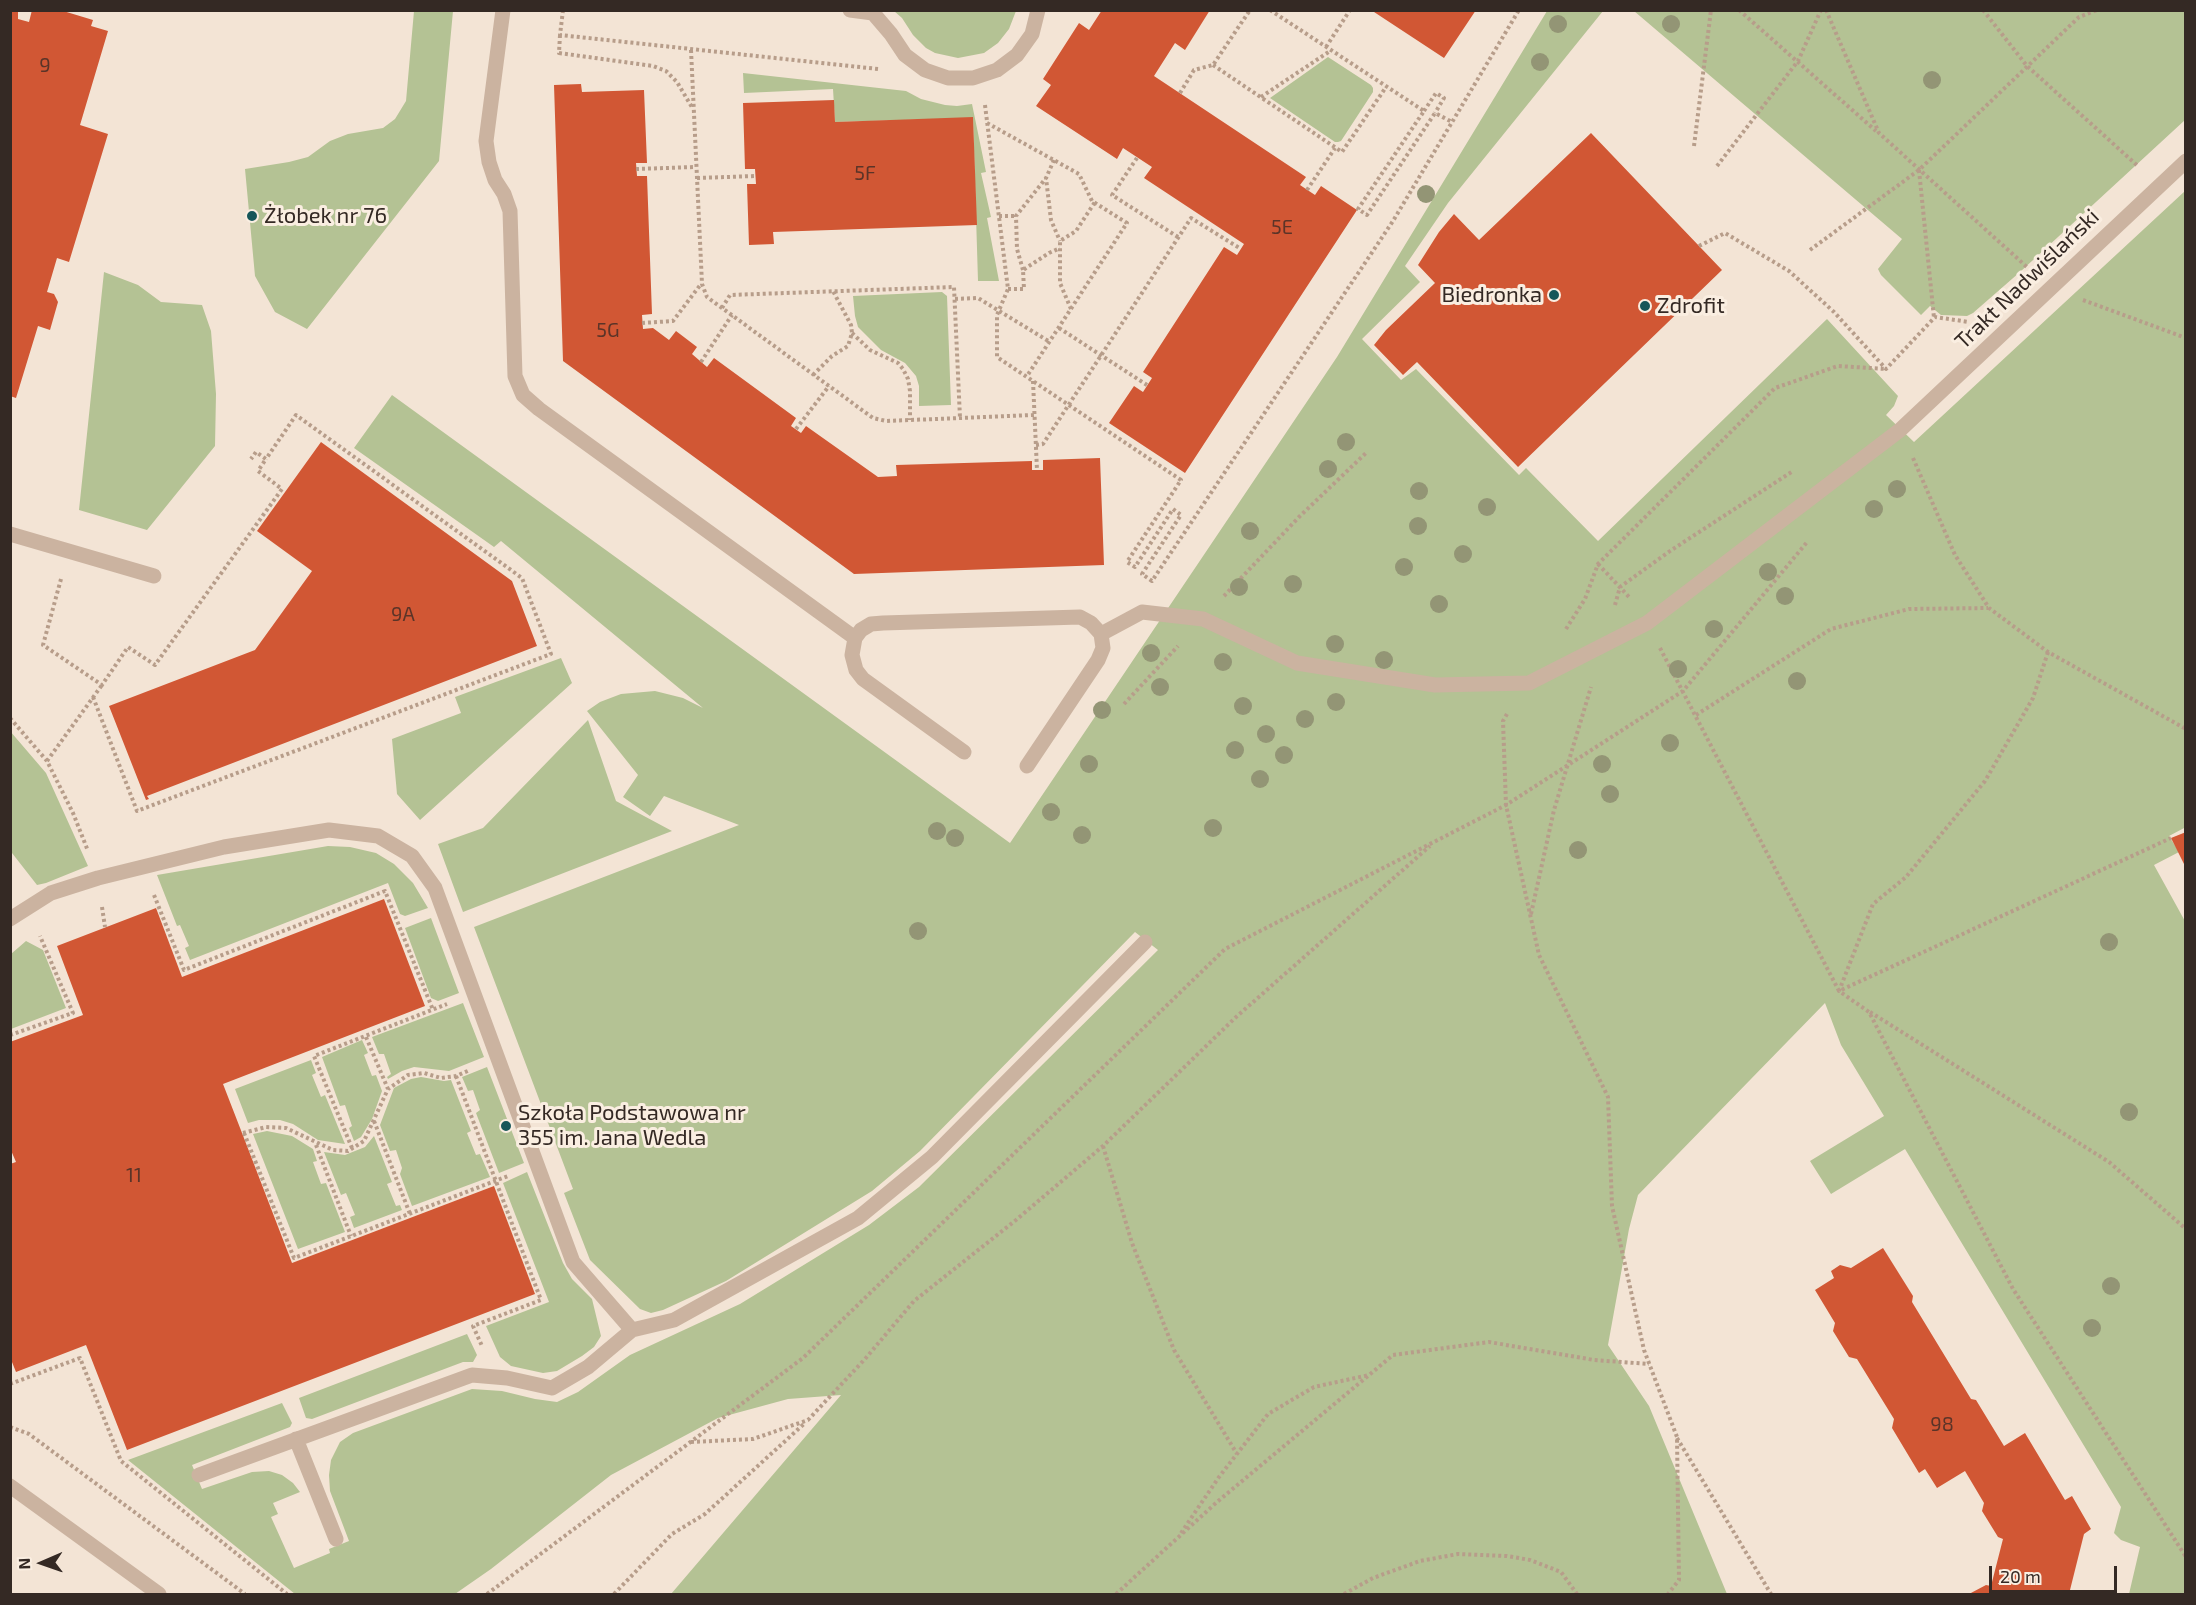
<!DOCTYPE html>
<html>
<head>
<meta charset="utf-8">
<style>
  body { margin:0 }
  #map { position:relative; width:2196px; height:1605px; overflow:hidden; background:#f3e4d5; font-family:"Exo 2",sans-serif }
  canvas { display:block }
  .frame { position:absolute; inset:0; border:12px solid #342924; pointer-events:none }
  .north { position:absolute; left:12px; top:1533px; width:60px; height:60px; -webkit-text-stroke:4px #faeee1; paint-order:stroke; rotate:268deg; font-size:16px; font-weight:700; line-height:24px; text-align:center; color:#342924 }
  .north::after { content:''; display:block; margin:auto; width:21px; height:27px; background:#342924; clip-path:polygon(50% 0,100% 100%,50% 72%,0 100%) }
  .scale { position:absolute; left:1989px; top:1566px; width:128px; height:27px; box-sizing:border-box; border:3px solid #342924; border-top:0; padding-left:8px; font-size:18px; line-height:21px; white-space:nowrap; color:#342924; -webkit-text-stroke:4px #faeee1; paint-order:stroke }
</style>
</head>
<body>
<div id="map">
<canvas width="2196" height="1605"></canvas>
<div class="frame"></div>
<div class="north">N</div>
<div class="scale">20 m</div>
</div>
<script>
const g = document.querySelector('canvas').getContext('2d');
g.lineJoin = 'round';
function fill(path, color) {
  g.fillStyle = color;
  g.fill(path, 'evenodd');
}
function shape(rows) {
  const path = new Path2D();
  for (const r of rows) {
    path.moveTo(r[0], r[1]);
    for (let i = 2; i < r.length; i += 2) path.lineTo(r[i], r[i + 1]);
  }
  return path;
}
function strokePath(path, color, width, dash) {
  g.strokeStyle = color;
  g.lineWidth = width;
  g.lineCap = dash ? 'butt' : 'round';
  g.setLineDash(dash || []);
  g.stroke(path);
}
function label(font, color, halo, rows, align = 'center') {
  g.font = font + ' "Exo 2",sans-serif';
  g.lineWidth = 6;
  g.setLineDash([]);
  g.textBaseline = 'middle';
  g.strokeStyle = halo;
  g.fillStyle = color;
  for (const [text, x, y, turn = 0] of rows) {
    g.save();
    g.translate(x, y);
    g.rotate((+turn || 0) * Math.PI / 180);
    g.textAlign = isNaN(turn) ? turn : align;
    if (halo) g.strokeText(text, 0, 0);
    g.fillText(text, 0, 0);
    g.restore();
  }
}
fill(shape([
  [414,11,453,11,439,161,307,329,275,312,255,276,245,169,289,162,308,157,330,141,348,134,383,128,395,119,406,101],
  [894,11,1016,11,1009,29,998,43,984,53,958,58,935,53,926,48,913,35,902,18],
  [1547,11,1603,11,1448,203,1405,266,1420,282,1362,339,1401,380,1416,369,1519,475,1526,468,1598,541,1827,319,1898,396,1894,406,1886,415,1914,442,2185,191,2186,827,2169,836,2179,852,2154,865,2186,923,2185,1594,2129,1594,2140,1547,2121,1540,2114,1533,2121,1507,1905,1149,1831,1194,1810,1161,1884,1116,1841,1045,1825,1003,1638,1195,1629,1229,1608,1345,1649,1406,1727,1594,671,1594,841,1395,788,1399,718,1418,611,1475,491,1569,455,1594,295,1594,128,1460,282,1403,292,1423,290,1427,192,1465,202,1489,252,1472,269,1471,282,1475,293,1483,300,1492,273,1503,278,1514,271,1517,294,1568,330,1553,329,1549,349,1541,330,1491,329,1475,331,1460,340,1442,353,1433,472,1389,502,1391,535,1399,557,1402,578,1392,630,1355,740,1304,869,1225,919,1187,1158,950,1135,932,920,1151,872,1191,726,1281,663,1310,651,1313,640,1309,590,1260,564,1193,573,1189,474,927,739,825,664,796,650,816,623,797,638,775,587,711,600,702,621,694,655,691,683,698,703,708,501,541,494,547,354,448,392,395,1010,843,1337,357],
  [1634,11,2185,11,2185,120,2020,272,1973,313,1967,316,1941,315,1930,306,1921,315,1881,275,1878,269,1902,239],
  [1328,57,1371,85,1373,88,1373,92,1341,141,1338,142,1335,142,1270,98],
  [743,73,906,91,921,99,945,105,957,106,972,104,986,172,981,173,991,217,987,218,999,281,978,281,973,118,835,122,833,89,744,93],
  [104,272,138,285,161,302,202,305,211,331,216,394,215,446,147,530,79,510],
  [942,292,947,296,951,405,919,406,919,386,916,376,905,363,881,350,858,327,855,316,853,296],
  [561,658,572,683,420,820,397,794,392,739,461,713,455,697],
  [588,720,616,801,672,831,463,912,438,844,483,828],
  [10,731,46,773,88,866,46,883,37,885,12,853,11,855],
  [328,846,350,847,376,853,394,864,413,883,428,908,405,916,400,914,388,883,190,960,185,948,189,946,180,925,177,926,157,875],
  [431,918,459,993,438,1001,431,998,405,928],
  [26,941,43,950,66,1008,11,1029,11,954],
  [463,1003,484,1057,449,1071,414,1067,402,1071,388,1079,387,1077,391,1074,384,1054,379,1054,372,1037],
  [362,1040,368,1053,364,1055,372,1076,376,1075,382,1091,372,1119,361,1137,354,1141,349,1128,352,1126,345,1105,340,1106,322,1057],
  [311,1060,316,1073,312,1075,321,1097,325,1095,345,1144,318,1140,293,1124,280,1120,259,1120,248,1123,235,1089],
  [487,1067,524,1163,499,1173,476,1113,480,1110,473,1090,468,1091,462,1077],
  [421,1077,444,1081,451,1080,471,1131,467,1133,476,1155,480,1154,490,1177,412,1206,400,1174,402,1168,396,1150,390,1151,380,1125,394,1088,411,1079],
  [267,1131,292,1136,313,1149,317,1161,313,1162,321,1184,326,1183,345,1232,298,1249,253,1134],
  [374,1136,392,1182,387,1184,396,1206,400,1205,402,1210,354,1228,350,1217,355,1215,346,1193,341,1195,324,1152,345,1155,365,1147],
  [527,1172,563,1263,572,1279,592,1299,601,1336,594,1347,582,1356,557,1371,543,1373,511,1366,500,1357,486,1326,549,1302,503,1183],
  [467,1334,477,1355,473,1362,463,1362,312,1419,306,1418,299,1398]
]), '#b4c294');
fill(shape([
  [10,10,18,10,18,19,29,22,32,10,60,10,93,20,91,26,108,31,80,125,108,134,69,262,57,258,47,292,54,294,58,302,50,330,38,326,16,398,10,396],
  [1102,10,1210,10,1185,50,1175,43,1154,76,1306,177,1300,185,1315,195,1321,186,1357,210,1185,473,1109,423,1134,386,1143,392,1152,378,1143,372,1224,247,1237,255,1244,244,1144,178,1152,167,1123,148,1117,159,1036,106,1051,85,1043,79,1079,23,1089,30],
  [1371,10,1476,10,1444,58],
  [581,84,582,92,644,90,647,163,636,163,637,176,647,176,652,314,642,315,643,329,653,328,669,340,676,331,697,347,692,354,707,367,714,358,796,418,791,426,801,433,806,426,878,477,897,476,896,465,1032,461,1032,470,1043,470,1043,460,1100,458,1104,565,854,574,563,361,554,85],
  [834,100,835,122,973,117,977,225,773,232,774,244,749,245,747,184,756,184,755,169,745,169,743,103],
  [1591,133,1722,270,1518,467,1417,362,1403,375,1374,345,1386,330,1435,283,1418,265,1439,232,1454,214,1479,240],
  [321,442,512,581,537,646,147,796,149,799,146,800,109,706,255,650,312,571,257,531],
  [2186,832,2186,868,2171,838],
  [384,899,425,1006,223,1084,242,1133,292,1263,494,1186,535,1294,127,1450,86,1345,16,1372,10,1357,10,1164,16,1162,10,1148,10,1042,83,1015,57,946,156,908,182,977],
  [1883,1248,1913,1296,1912,1302,1971,1399,1976,1400,2004,1446,2025,1433,2065,1500,2072,1496,2091,1529,2084,1534,2069,1594,1969,1594,1986,1585,1991,1586,2003,1539,1998,1537,1982,1511,1984,1503,1965,1471,1937,1488,1925,1469,1919,1473,1892,1428,1894,1419,1857,1359,1849,1357,1833,1331,1835,1323,1815,1290,1834,1278,1831,1271,1840,1265,1851,1268]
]), '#d15734');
strokePath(shape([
  [563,10,560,35,878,69],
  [1270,10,1424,111,1358,209,1367,215,1435,113,1452,122],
  [1739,10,1876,131],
  [1826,10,1879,133,2028,268],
  [1983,10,2027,66,2139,167],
  [560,35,559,53,653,66,666,71,677,82,693,109],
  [1326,47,1350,10],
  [691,50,702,284,707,297,873,418,886,421,1034,415],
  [1213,65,1342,152,1386,87],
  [1180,93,1194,70,1213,65,1250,10],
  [1261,97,1330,51],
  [985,105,1008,289,997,315,997,357,1181,480,1127,562,1135,567,1173,509,1181,515,1142,574,1152,581,1393,221,1519,10],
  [1424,111,1436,93,1444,98,1435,113],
  [987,123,1079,174,1092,201,1127,223,1027,376],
  [1694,146,1711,10],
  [1137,158,1112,195,1178,237],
  [1054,160,1046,178,1051,220,1060,241],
  [1717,166,1798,61,1821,10],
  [636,169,695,167],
  [1919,170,1934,318],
  [697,178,756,176],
  [1307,190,1335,148],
  [999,216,1016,216],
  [1699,246,1725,233,1789,271,1834,312,1886,369,1935,317,1969,322],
  [1810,250,1919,170,2079,17,2097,10],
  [1023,270,1017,249,1016,216,1046,178],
  [1008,289,1024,289,1023,270,1049,253,1060,248],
  [955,299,978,298,1050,342],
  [2083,300,2186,338],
  [722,308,730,295,954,287,960,418],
  [1071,309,1060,283,1060,241,1076,231,1095,202],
  [642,323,673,321,701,284],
  [1059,328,1147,385],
  [852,333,870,350,898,363,903,369,908,379,910,391,910,420],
  [701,362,732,315],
  [813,375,832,356,848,346,852,333,851,325,833,291],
  [1033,381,1037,470],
  [796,429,829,386],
  [1036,445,1043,444,1191,218,1241,249],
  [1913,458,1955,555,1989,608,2048,652,2186,729],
  [1598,564,1630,598],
  [61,579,43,645,102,685,128,647,155,665,282,489,258,471,266,459,256,452,251,459],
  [1224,596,1299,517,1367,452],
  [1615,605,1620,587,1670,551,1793,471],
  [1566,629,1585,599,1598,564,1775,388,1838,366,1886,369],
  [1660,648,1839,991,2171,838],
  [2048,652,2033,698,1985,781,1906,877,1873,904,1839,991,1869,1012,2013,1289,2186,1557],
  [93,697,137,811,551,654,522,578,296,415,266,459],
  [1124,704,1178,646],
  [1507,714,1503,721,1506,805,1539,955,1608,1097,1612,1206,1644,1350,1677,1437,1679,1580,1668,1594],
  [1696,715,1831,629,1909,609,1988,608],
  [10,718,47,761,73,813,88,851],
  [47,761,102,685],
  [154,895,184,970,385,891,433,1010],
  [102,907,105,927],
  [1531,914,1554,810,1591,687],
  [1870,1012,2109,1162,2186,1229],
  [10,1035,73,1013,40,936],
  [366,1037,388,1089],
  [456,1076,541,1300,473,1326,482,1346],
  [374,1121,410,1214],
  [243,1133,266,1127,286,1128,333,1150,348,1151,364,1141,388,1089,408,1075,424,1073,441,1078,456,1076,470,1070],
  [244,1133,294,1258,508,1176],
  [316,1145,351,1236],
  [1103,1146,1132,1243,1174,1350,1237,1454],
  [352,1148,314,1056,447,1004],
  [10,1384,80,1358,121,1461,287,1594],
  [10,1427,29,1434,245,1594],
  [1677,1438,1771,1594],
  [691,1442,753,1439,808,1420,865,1359,914,1301,1016,1220,1103,1146,1235,1018,1430,846],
  [1181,1533,1219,1477,1268,1414,1314,1387,1369,1375],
  [487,1594,803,1358,1225,949,1506,805,1683,691,1808,541],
  [614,1594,672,1534,705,1514,805,1423],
  [1116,1594,1217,1502,1393,1355,1489,1342,1594,1360,1649,1364],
  [1344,1594,1373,1578,1420,1561,1458,1554,1507,1556,1530,1560,1561,1572,1577,1594]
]), '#b79d8a', 4, [3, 3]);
strokePath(shape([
  [503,10,486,141,489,162,495,180,504,194,510,211,515,376,523,395,539,409,855,638,861,630,871,624,883,623,1080,617,1091,623,1101,634,1103,648,1098,660,1027,766],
  [850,10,873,13,891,34,905,55,925,70,948,78,973,78,997,70,1017,55,1032,34,1038,10],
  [1101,634,1142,612,1203,619,1297,663,1435,685,1529,683,1647,623,1900,430,2186,161],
  [855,638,852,655,856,670,863,679,964,752],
  [10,919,51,893,98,878,224,847,329,830,378,836,412,856,435,888,573,1262,632,1330,674,1320,858,1218,932,1157,1145,942],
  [296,1439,336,1539],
  [199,1475,472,1375,507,1378,552,1388,588,1367,632,1330],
  [10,1486,159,1594]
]), '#cbb3a0', 15);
strokePath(shape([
  [10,534,154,576]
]), '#cbb3a0', 15);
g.fillStyle = '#939575';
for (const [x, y] of [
  [1558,24],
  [1671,24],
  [1540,62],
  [1932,80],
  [1426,194],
  [1346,442],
  [1328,469],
  [1897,489],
  [1419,491],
  [1487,507],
  [1874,509],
  [1418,526],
  [1250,531],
  [1463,554],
  [1404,567],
  [1768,572],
  [1293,584],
  [1239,587],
  [1785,596],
  [1439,604],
  [1714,629],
  [1335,644],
  [1151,653],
  [1384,660],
  [1223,662],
  [1678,669],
  [1797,681],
  [1160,687],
  [1336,702],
  [1243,706],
  [1102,710],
  [1305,719],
  [1266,734],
  [1670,743],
  [1235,750],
  [1284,755],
  [1089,764],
  [1602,764],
  [1260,779],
  [1610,794],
  [1051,812],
  [1213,828],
  [937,831],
  [1082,835],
  [955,838],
  [1578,850],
  [918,931],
  [2109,942],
  [2129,1112],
  [2111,1286],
  [2092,1328]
]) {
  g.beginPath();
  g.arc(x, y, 9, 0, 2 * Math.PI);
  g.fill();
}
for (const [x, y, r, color] of [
  [252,216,6,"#165659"],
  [1554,295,6,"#165659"],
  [1645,306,6,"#165659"],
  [506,1126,6,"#165659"]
]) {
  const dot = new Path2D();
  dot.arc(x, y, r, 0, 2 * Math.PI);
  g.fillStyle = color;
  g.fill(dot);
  strokePath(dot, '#faeee1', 2);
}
label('20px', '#5b3428', null, [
  ["9",45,65],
  ["5F",865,173],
  ["5E",1282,227],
  ["5G",608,330],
  ["9A",403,614],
  ["11",134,1175],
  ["98",1942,1424]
]);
label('22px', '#342924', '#faeee1', [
  ["Żłobek nr 76",264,216],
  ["Biedronka",1542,295,"right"],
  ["Zdrofit",1657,306],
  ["Szkoła Podstawowa nr",518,1113],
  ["355 im. Jana Wedla",518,1138]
], 'left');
label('22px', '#342924', '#faeee1', [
  ["Trakt Nadwiślański",2027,279,-44]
]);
</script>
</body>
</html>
